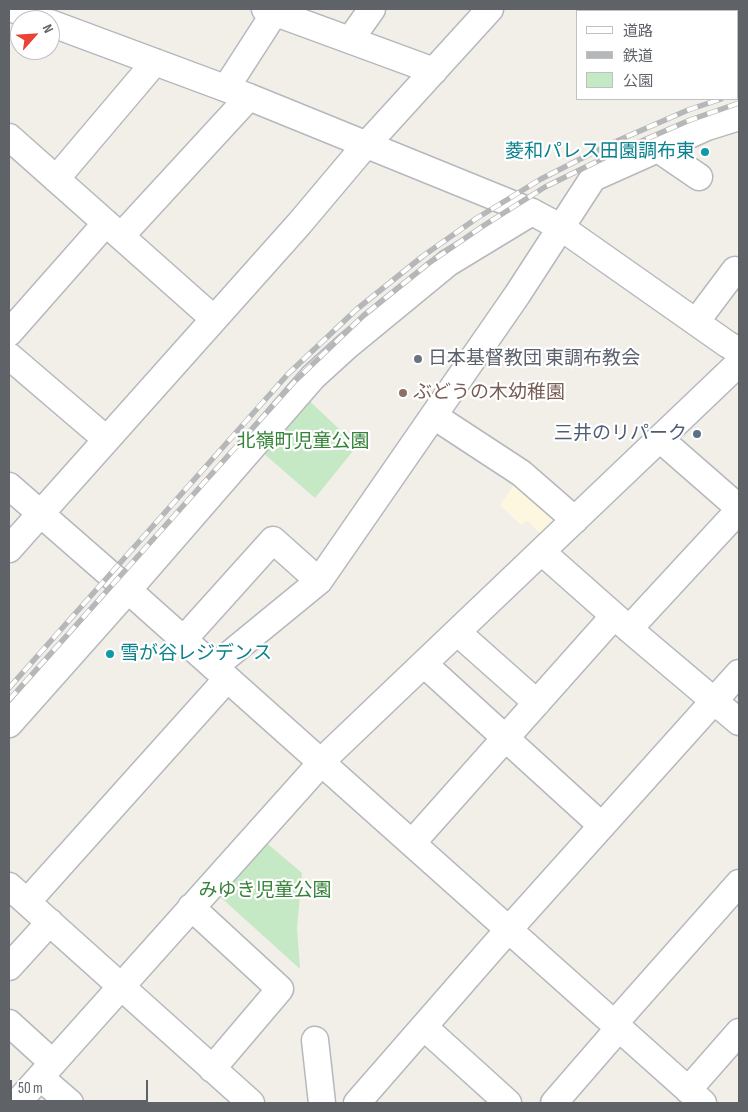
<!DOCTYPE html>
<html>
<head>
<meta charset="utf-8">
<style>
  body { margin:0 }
  #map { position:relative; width:748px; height:1112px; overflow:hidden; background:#f1efe8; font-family:"Sofia Sans Condensed","Noto Sans JP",sans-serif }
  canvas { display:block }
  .frame { position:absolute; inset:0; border:10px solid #5f6368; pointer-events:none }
  .legend { position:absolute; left:576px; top:10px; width:162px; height:90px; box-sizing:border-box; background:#fff; border:1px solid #bfc1c3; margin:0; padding:6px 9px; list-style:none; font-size:15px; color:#5f6368 }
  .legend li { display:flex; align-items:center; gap:10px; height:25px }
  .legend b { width:25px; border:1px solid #bfc1c3 }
  .north { position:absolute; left:10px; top:10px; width:50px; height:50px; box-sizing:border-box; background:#fff; border:1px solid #bfc1c3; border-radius:50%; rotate:64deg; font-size:14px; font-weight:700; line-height:20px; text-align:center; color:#5f6368 }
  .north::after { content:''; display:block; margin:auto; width:18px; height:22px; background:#ea4335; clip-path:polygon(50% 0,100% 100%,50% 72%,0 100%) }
  .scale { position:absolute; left:10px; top:1080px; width:138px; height:22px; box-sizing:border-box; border:2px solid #5f6368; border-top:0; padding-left:6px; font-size:15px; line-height:18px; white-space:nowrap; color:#5f6368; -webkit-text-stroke:4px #fff; paint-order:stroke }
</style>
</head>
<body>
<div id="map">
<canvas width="748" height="1112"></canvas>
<div class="frame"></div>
<ul class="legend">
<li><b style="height:6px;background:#fff"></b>道路</li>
<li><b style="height:6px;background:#b6b7b8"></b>鉄道</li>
<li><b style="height:14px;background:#c5e8c5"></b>公園</li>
</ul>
<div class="north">N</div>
<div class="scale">50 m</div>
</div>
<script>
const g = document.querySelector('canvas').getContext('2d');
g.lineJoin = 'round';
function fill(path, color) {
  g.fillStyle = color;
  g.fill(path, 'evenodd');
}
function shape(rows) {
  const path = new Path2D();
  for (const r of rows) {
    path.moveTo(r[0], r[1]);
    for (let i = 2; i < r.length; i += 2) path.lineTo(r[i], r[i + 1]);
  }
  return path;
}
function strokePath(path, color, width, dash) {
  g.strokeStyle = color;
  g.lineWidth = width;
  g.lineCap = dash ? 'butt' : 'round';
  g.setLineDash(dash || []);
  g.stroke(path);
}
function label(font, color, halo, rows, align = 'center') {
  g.font = font + ' "Sofia Sans Condensed","Noto Sans JP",sans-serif';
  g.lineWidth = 4.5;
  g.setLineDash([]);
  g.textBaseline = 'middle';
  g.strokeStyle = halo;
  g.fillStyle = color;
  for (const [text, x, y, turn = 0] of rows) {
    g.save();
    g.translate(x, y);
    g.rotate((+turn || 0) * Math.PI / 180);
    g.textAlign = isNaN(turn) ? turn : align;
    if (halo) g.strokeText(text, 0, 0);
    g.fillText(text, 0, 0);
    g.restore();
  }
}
fill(shape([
  [519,477,569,519,547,540,527,521,521,525,500,505]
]), '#fef7e0');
fill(shape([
  [300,392,357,446,315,498,254,445],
  [263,840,302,873,297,928,300,969,216,893]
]), '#c5e8c5');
const minor = shape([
  [13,9,42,20],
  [265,9,434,71],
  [50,23,249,97,532,212,562,228,727,344,739,351],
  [350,40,372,9],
  [226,88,275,12],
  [9,137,214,319],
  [658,149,699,177],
  [56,179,155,62],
  [121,236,249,97],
  [696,322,735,270],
  [9,333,106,223],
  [9,356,106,439],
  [434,416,521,473,575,520],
  [660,439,739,508],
  [9,486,128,590,703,1103],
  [9,549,299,224,358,154,490,9],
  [542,552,629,629,739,722],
  [629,629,739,510],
  [457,632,537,703],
  [183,640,273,540,319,581],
  [424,664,602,826],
  [214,667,319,581,517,295,593,178,707,127,739,117],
  [9,724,121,598,313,377,347,346,448,263,532,212],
  [412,843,614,616],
  [9,886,251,1103],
  [27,902,227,679],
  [191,907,280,989,212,1069],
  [9,967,50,922],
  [9,1023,53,1063],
  [614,1024,739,883],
  [424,1027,508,1103],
  [315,1040,322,1103],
  [40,1077,70,1103],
  [688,1090,739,1032],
  [17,1103,330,753,739,363],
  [357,1103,494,946,739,673],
  [554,1103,619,1028]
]);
strokePath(minor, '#b5b8bc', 29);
strokePath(minor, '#fff', 26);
const rail = shape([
  [737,93,739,93],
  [9,688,288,374,357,309,423,256,477,218,541,179,610,144,688,110,721,99],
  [9,700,295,381,363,316,429,263,483,226,545,187,614,153,690,120,739,103]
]);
strokePath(rail, '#b6b7b8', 5.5);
strokePath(rail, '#fff', 4, [11]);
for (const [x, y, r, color] of [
  [705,152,5,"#0f9aa8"],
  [418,359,5,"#6b7280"],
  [403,393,5,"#8d6e63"],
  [697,434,5,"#5c6f8a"],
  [110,654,5,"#0f9aa8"]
]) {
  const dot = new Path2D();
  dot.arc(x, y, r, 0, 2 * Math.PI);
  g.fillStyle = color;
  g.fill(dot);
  strokePath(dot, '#fff', 2);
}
label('19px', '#0d838f', '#fff', [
  ["菱和パレス田園調布東",695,152],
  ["雪が谷レジデンス",120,654,"left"]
], 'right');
label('19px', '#5b616d', '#fff', [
  ["日本基督教団 東調布教会",428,359]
], 'left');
label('19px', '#785e54', '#fff', [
  ["ぶどうの木幼稚園",413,393]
], 'left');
label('19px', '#4e5e75', '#fff', [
  ["三井のリパーク",687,434]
], 'right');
label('19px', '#348238', '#fff', [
  ["北嶺町児童公園",303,442],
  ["みゆき児童公園",265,891]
]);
</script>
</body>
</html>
